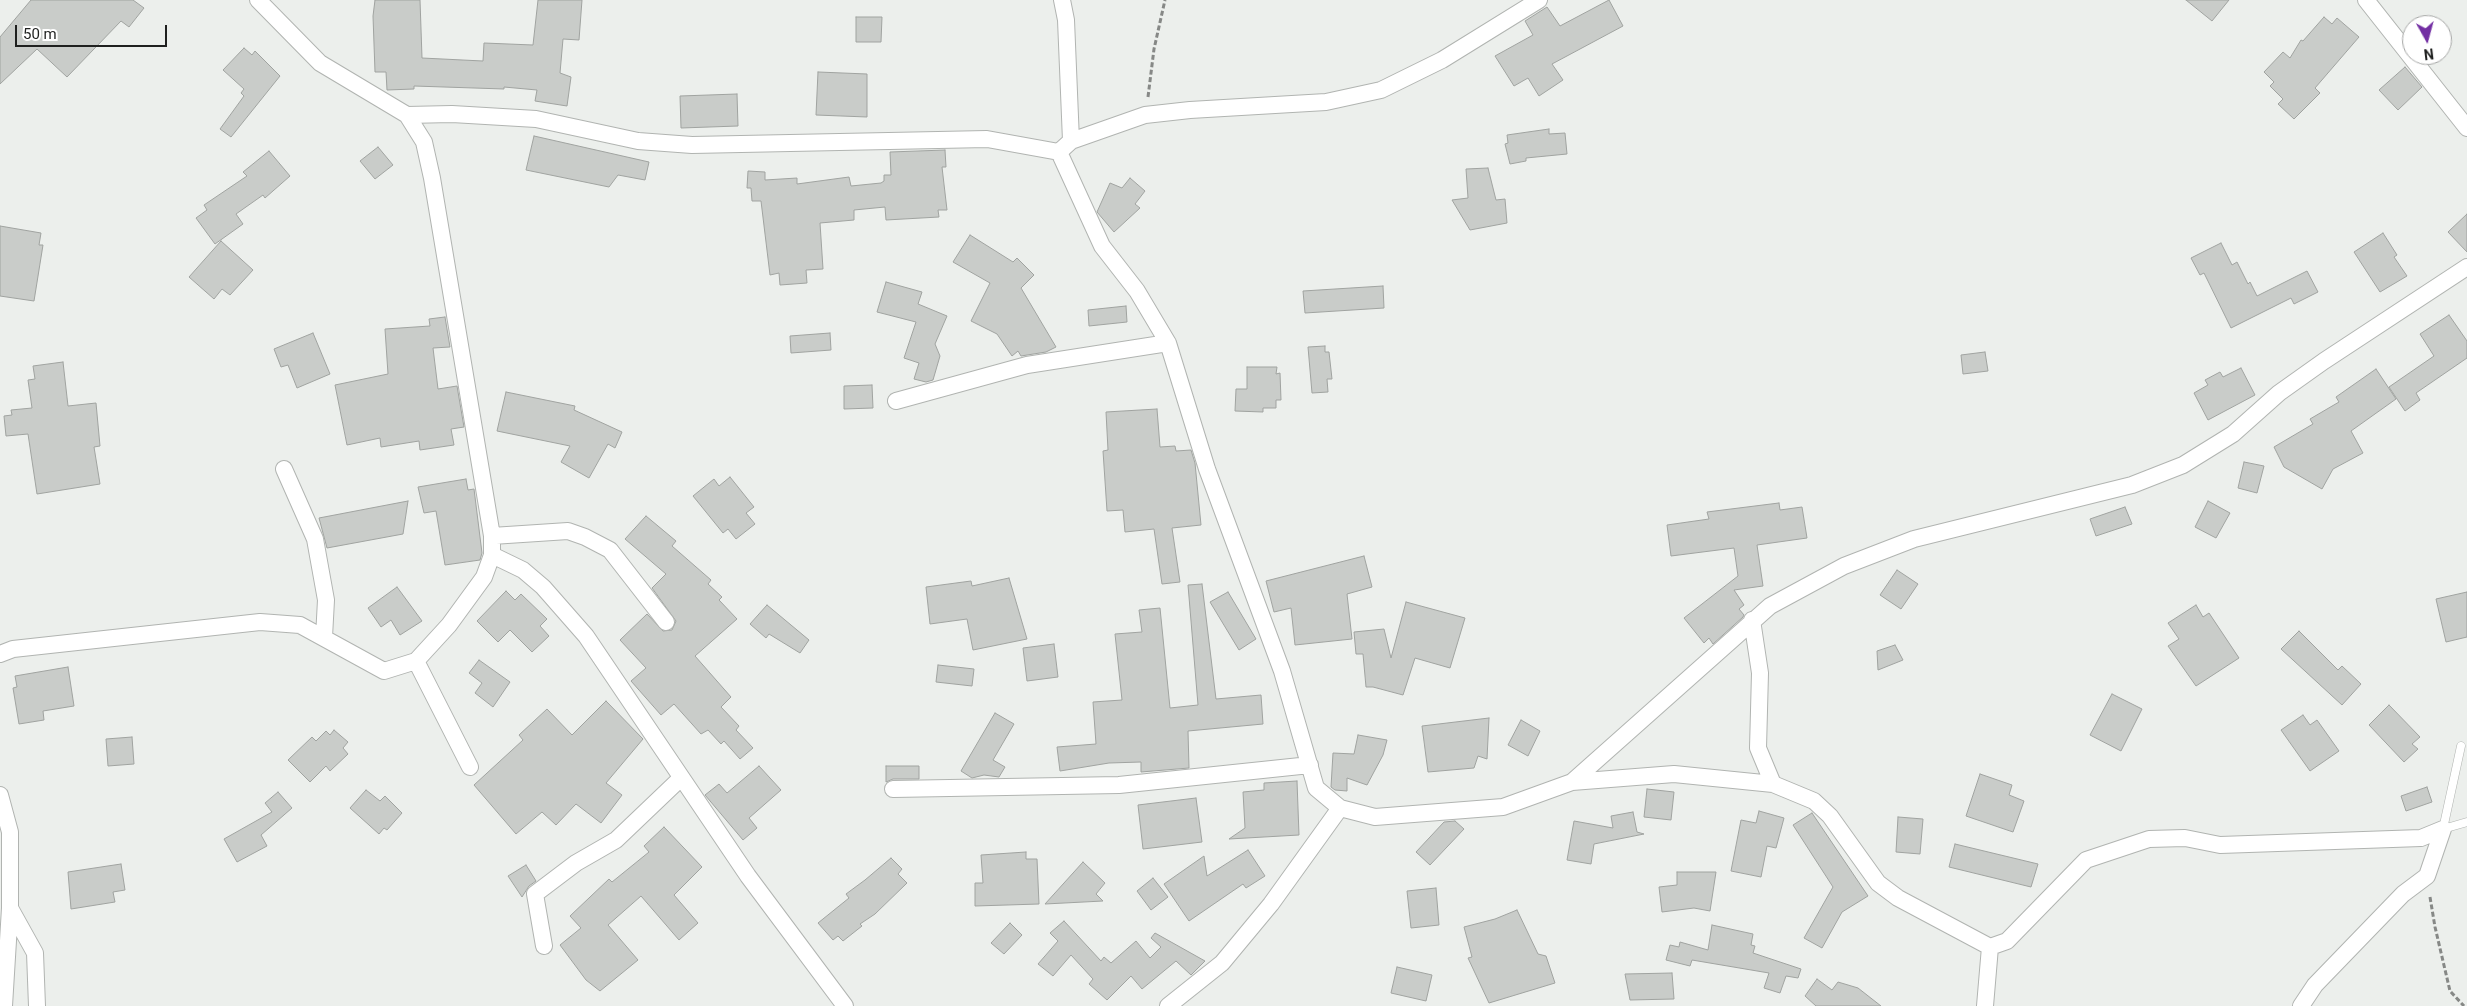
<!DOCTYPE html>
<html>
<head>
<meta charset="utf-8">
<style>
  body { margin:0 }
  #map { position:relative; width:2467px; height:1006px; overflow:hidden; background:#ecefec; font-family:Roboto,sans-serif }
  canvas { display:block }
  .north { position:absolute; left:2402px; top:15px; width:50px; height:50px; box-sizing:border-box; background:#fff; border:1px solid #a5a6a5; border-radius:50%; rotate:173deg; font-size:14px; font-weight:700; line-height:20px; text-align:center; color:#1f201f }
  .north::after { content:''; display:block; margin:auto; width:18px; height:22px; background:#732fa3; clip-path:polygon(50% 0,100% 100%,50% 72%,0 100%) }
  .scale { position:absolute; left:15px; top:25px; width:152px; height:22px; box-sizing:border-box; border:2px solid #1f201f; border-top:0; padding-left:6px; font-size:15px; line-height:18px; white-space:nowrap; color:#1f201f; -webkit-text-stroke:4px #fff; paint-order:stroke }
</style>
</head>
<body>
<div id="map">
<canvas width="2467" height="1006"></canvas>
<div class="north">N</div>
<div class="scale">50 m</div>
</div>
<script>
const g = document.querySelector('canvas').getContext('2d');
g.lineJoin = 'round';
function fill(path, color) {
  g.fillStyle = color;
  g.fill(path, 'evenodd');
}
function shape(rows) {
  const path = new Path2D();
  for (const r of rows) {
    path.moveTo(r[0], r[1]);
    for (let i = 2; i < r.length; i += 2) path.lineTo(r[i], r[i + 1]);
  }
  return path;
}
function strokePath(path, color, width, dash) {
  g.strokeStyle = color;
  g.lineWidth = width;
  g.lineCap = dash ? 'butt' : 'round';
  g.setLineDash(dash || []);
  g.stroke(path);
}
const building = shape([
  [31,0,133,0,144,8,129,27,121,21,67,77,37,49,0,84,0,37,31,0],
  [375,0,420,0,422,58,483,61,484,43,533,45,538,0,582,0,579,40,563,39,560,73,571,77,567,106,535,101,537,90,504,87,504,89,414,86,414,89,387,90,386,72,375,72,373,16,375,0],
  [1609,0,1623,26,1552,64,1563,80,1539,96,1528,78,1514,86,1495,56,1533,35,1525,21,1547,7,1560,26,1609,0],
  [2186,0,2229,0,2212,21,2186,0],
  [856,17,882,17,881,42,856,42,856,17],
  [2324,17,2332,24,2337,18,2359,37,2315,88,2320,93,2294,119,2278,104,2283,99,2270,86,2274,82,2264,72,2283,52,2290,58,2301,40,2303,41,2324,17],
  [244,48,252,55,255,51,280,76,231,137,220,129,244,96,241,93,244,89,223,70,244,48],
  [2405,67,2422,87,2398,110,2379,90,2405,67],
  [818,72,867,74,867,117,816,115,818,72],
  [737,94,738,126,681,128,680,96,737,94],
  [1549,129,1549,134,1565,133,1567,154,1526,158,1526,161,1510,164,1505,144,1508,143,1507,135,1549,129],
  [534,136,649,162,645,180,618,175,609,187,526,170,534,136],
  [378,147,393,165,375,179,360,161,378,147],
  [945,150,946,167,942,167,947,210,938,210,939,217,886,220,885,207,854,210,854,220,820,223,823,269,806,270,807,283,780,285,779,273,770,275,761,201,752,201,751,188,747,188,748,171,765,172,765,180,797,178,797,184,849,177,851,186,881,183,884,181,884,175,891,175,890,152,945,150],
  [269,151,290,176,265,198,263,195,236,214,243,224,215,244,196,218,207,210,204,205,247,176,243,172,269,151],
  [1488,168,1496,200,1505,199,1507,223,1470,230,1452,200,1468,198,1466,169,1488,168],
  [1130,178,1145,191,1135,204,1140,208,1114,232,1097,212,1110,183,1122,188,1130,178],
  [2467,214,2467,252,2448,232,2467,214],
  [0,226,41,233,39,245,43,245,34,301,0,296,0,226],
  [2383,233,2397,255,2394,257,2407,276,2380,292,2354,252,2383,233],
  [970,235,1013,262,1017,258,1034,275,1021,288,1056,347,1046,352,1021,356,1018,351,1012,356,997,334,971,321,990,283,953,262,970,235],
  [221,241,253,270,230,295,222,289,214,299,189,277,221,241],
  [2221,243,2232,265,2237,262,2248,284,2250,282,2257,296,2307,271,2318,292,2294,304,2291,298,2231,328,2204,273,2200,275,2191,258,2221,243],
  [886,282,922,292,918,304,947,316,935,344,940,356,933,380,926,382,914,379,919,363,904,358,916,322,877,312,886,282],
  [1383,286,1384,308,1305,313,1303,291,1383,286],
  [1126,306,1127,322,1089,326,1088,310,1126,306],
  [2449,315,2467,341,2467,358,2416,393,2420,400,2405,411,2389,387,2434,356,2420,334,2449,315],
  [445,317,450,347,433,348,438,389,457,386,464,427,451,429,454,445,420,450,419,441,381,447,380,438,347,445,335,385,388,374,385,329,430,326,429,319,445,317],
  [313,333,330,374,297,388,288,365,281,367,274,349,313,333],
  [830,333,831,350,791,353,790,336,830,333],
  [1325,346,1325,352,1329,352,1332,379,1327,379,1328,392,1312,393,1308,347,1325,346],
  [1985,352,1988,371,1963,374,1961,355,1985,352],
  [63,362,68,406,96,403,100,446,94,447,100,484,37,494,28,434,6,436,4,416,12,415,11,410,32,408,28,380,35,379,33,366,63,362],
  [1247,367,1277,367,1276,374,1280,373,1281,400,1276,400,1276,408,1263,408,1263,412,1235,411,1236,389,1247,389,1247,367],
  [2241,368,2255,395,2208,420,2194,393,2208,385,2205,380,2220,372,2223,377,2241,368],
  [2376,369,2396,399,2351,431,2363,453,2333,469,2322,489,2284,467,2274,447,2313,424,2310,419,2339,402,2336,397,2376,369],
  [872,385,873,408,844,409,844,386,872,385],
  [506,392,575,406,574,410,622,432,615,448,608,444,589,478,561,462,570,446,497,431,506,392],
  [1157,409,1160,447,1175,446,1176,451,1191,450,1195,463,1201,525,1172,528,1180,582,1162,584,1154,529,1125,532,1123,510,1107,511,1103,451,1108,450,1106,412,1157,409],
  [2244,462,2264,466,2257,493,2238,488,2244,462],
  [730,477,754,507,746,513,755,524,736,539,728,529,723,533,693,496,714,479,719,486,730,477],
  [466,479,468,490,474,489,482,553,480,560,445,565,436,511,424,513,418,487,466,479],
  [408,501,403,534,327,548,319,518,408,501],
  [2208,501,2230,513,2216,538,2195,527,2208,501],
  [1779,503,1780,510,1802,507,1807,538,1757,545,1763,586,1734,590,1744,605,1739,609,1744,615,1743,617,1713,644,1709,638,1704,643,1684,618,1738,576,1734,548,1671,556,1667,525,1709,519,1707,512,1779,503],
  [2125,507,2132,524,2096,536,2090,519,2125,507],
  [646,516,676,541,672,546,711,580,708,584,722,597,719,600,737,619,695,656,731,697,721,707,739,726,736,730,753,748,740,759,724,741,721,744,708,730,701,734,674,704,661,715,631,681,646,668,620,640,647,614,663,631,672,630,676,621,652,588,666,574,625,539,646,516],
  [1364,556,1372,587,1347,594,1352,639,1295,645,1291,608,1274,612,1266,581,1364,556],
  [1897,570,1918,584,1901,609,1880,595,1897,570],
  [1009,578,1027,639,973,650,967,619,930,624,926,587,971,581,972,586,1009,578],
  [1202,584,1216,699,1261,695,1263,724,1188,731,1189,768,1141,772,1141,762,1109,763,1060,771,1057,747,1096,744,1093,702,1122,700,1115,634,1142,632,1139,610,1160,608,1170,708,1198,705,1188,585,1202,584],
  [397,587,422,621,400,635,391,620,381,627,368,608,397,587],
  [506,591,515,600,521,594,547,619,540,626,549,636,532,652,510,630,498,642,477,621,506,591],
  [1228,592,1256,639,1239,650,1210,602,1228,592],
  [2467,592,2467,637,2446,642,2436,599,2467,592],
  [1406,602,1465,618,1450,668,1415,658,1403,695,1373,687,1366,687,1363,654,1356,654,1354,632,1384,629,1391,658,1406,602],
  [767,605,809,640,800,653,769,634,766,638,750,624,767,605],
  [2196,605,2203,617,2209,613,2239,658,2196,686,2168,646,2179,639,2168,623,2196,605],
  [2299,631,2338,670,2342,666,2361,684,2342,705,2281,649,2299,631],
  [1054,644,1058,677,1027,681,1023,648,1054,644],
  [1895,645,1903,660,1878,670,1877,651,1895,645],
  [479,660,510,682,493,707,475,693,482,683,469,673,479,660],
  [938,665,974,669,972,686,936,682,938,665],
  [68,667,74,706,43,711,44,720,19,724,13,688,17,687,15,676,68,667],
  [2112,694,2142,709,2121,751,2090,735,2112,694],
  [606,701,643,739,606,783,622,795,601,823,576,804,556,825,542,812,516,834,474,785,523,740,519,735,547,709,572,735,606,701],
  [2389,705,2420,737,2412,744,2418,749,2404,762,2369,725,2389,705],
  [995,713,1014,724,993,760,1005,767,999,777,984,775,972,778,961,771,995,713],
  [2303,715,2310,725,2317,720,2339,751,2310,771,2281,730,2303,715],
  [1489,718,1487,759,1478,756,1474,768,1428,772,1422,726,1489,718],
  [1521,720,1540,731,1528,756,1508,745,1521,720],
  [334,730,348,742,343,748,348,754,330,771,326,766,310,782,288,760,312,737,316,741,326,731,330,735,334,730],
  [1358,735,1387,740,1383,755,1367,785,1347,778,1347,791,1335,790,1331,787,1333,753,1354,754,1358,735],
  [132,737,134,764,108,766,106,739,132,737],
  [759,766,781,790,749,818,757,828,743,840,705,795,719,784,727,793,759,766],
  [886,766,919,766,919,779,893,779,886,782,886,766],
  [1980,774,2012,785,2009,795,2024,801,2013,832,1966,816,1980,774],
  [1297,781,1299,835,1229,839,1245,828,1243,792,1264,790,1264,783,1297,781],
  [2427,787,2432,802,2406,811,2401,796,2427,787],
  [1647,789,1674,792,1671,820,1644,817,1647,789],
  [366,790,380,801,385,796,402,813,387,830,384,828,379,834,350,808,366,790],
  [278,792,292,808,261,835,267,846,237,862,224,839,272,812,265,803,278,792],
  [1196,798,1202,842,1143,849,1138,805,1196,798],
  [1759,811,1784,818,1776,848,1767,846,1761,877,1731,871,1741,820,1756,823,1759,811],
  [1633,812,1637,832,1644,834,1594,844,1591,864,1567,860,1574,821,1613,828,1611,816,1633,812],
  [1812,813,1868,896,1842,912,1822,948,1804,938,1833,887,1793,825,1812,813],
  [1898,817,1923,819,1920,854,1896,852,1898,817],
  [1455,821,1464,829,1430,865,1416,852,1444,822,1455,821],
  [664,827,702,867,674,895,698,923,679,940,641,896,608,925,638,960,600,991,586,980,560,945,581,928,570,916,609,879,612,882,649,852,644,846,664,827],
  [1955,844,2038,864,2031,887,1949,867,1955,844],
  [1248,850,1265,876,1246,888,1243,884,1189,921,1164,884,1204,856,1207,876,1248,850],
  [1026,852,1026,859,1037,859,1039,904,975,906,975,883,983,883,981,855,1026,852],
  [891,858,902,869,898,874,907,883,875,914,860,924,862,926,843,941,838,936,833,940,818,923,849,898,846,894,865,880,891,858],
  [1083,862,1105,883,1096,894,1103,901,1045,904,1083,862],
  [121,864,125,890,113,892,115,902,71,909,68,872,121,864],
  [526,865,536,881,529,886,522,897,508,876,526,865],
  [1677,872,1716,872,1710,911,1694,908,1662,912,1659,887,1677,885,1677,872],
  [1153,878,1168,897,1151,910,1137,891,1153,878],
  [1436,888,1439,925,1411,928,1407,891,1436,888],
  [1517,910,1538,954,1546,956,1555,983,1489,1003,1468,958,1472,957,1464,927,1495,919,1517,910],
  [1064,921,1101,961,1104,957,1111,963,1136,941,1150,958,1161,947,1151,938,1155,933,1205,961,1191,975,1176,961,1142,989,1131,976,1107,1000,1089,984,1093,979,1071,955,1053,976,1038,964,1058,941,1050,933,1064,921],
  [1010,923,1022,935,1004,954,991,943,1010,923],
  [1712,925,1753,934,1751,945,1755,946,1753,953,1801,969,1798,978,1786,976,1780,993,1764,988,1769,973,1692,960,1690,966,1666,960,1670,945,1679,947,1680,942,1708,950,1712,925],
  [1397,967,1432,975,1426,1001,1391,993,1397,967],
  [1672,973,1674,999,1630,1000,1625,974,1672,973],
  [1817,979,1832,990,1838,982,1858,988,1881,1006,1816,1006,1805,996,1817,979]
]);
fill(building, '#c9ccc9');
strokePath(building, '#a0a3a0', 1);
const service = shape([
  [2461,746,2443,829,2467,822]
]);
const minor = shape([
  [1062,0,1066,20,1071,141],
  [2366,0,2467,128],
  [407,115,452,114,536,119,638,141,692,145,987,139,1059,152,1102,246,1137,291,1168,343,1207,469,1282,671,1316,788,1340,808,1271,904,1222,963,1168,1006],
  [1059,152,1071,141,1145,115,1190,110,1326,102,1381,90,1442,60,1539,0],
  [896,401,1027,365,1168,343],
  [284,469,315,539,326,600,324,637],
  [492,536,568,531,585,537,610,550,666,622],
  [492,555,523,570,543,587,586,636,748,876,845,1006],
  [1752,620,1760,673,1758,748,1773,784],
  [0,654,13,649,260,622,300,625,384,671,416,661,449,625,484,577,492,555,492,536,432,178,424,142,407,115,320,63,258,0],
  [416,661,470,767],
  [1572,782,1674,774,1773,784,1814,801,1830,816,1878,883,1898,898,1990,947,2007,941,2086,860,2149,839,2185,838,2220,845,2421,838,2443,829],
  [893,789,1119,785,1310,765],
  [0,795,10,832,10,908,4,1006],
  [1340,808,1375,817,1503,807,1572,782,1770,606,1844,566,1914,539,2132,485,2183,465,2233,434,2279,393,2324,361,2467,267],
  [10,908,35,953,37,1006],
  [544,946,535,894,576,863,616,840,681,778],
  [1985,1006,1990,947],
  [2301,1006,2315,985,2403,894,2427,876,2443,829]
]);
strokePath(service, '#b1b4b1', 9);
strokePath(minor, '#b1b4b1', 18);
strokePath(shape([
  [1148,97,1154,49,1165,0],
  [2430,897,2435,927,2450,991,2464,1006]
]), '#868886', 3, [5, 2.5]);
strokePath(service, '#fff', 8);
strokePath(minor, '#fff', 16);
</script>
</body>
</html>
